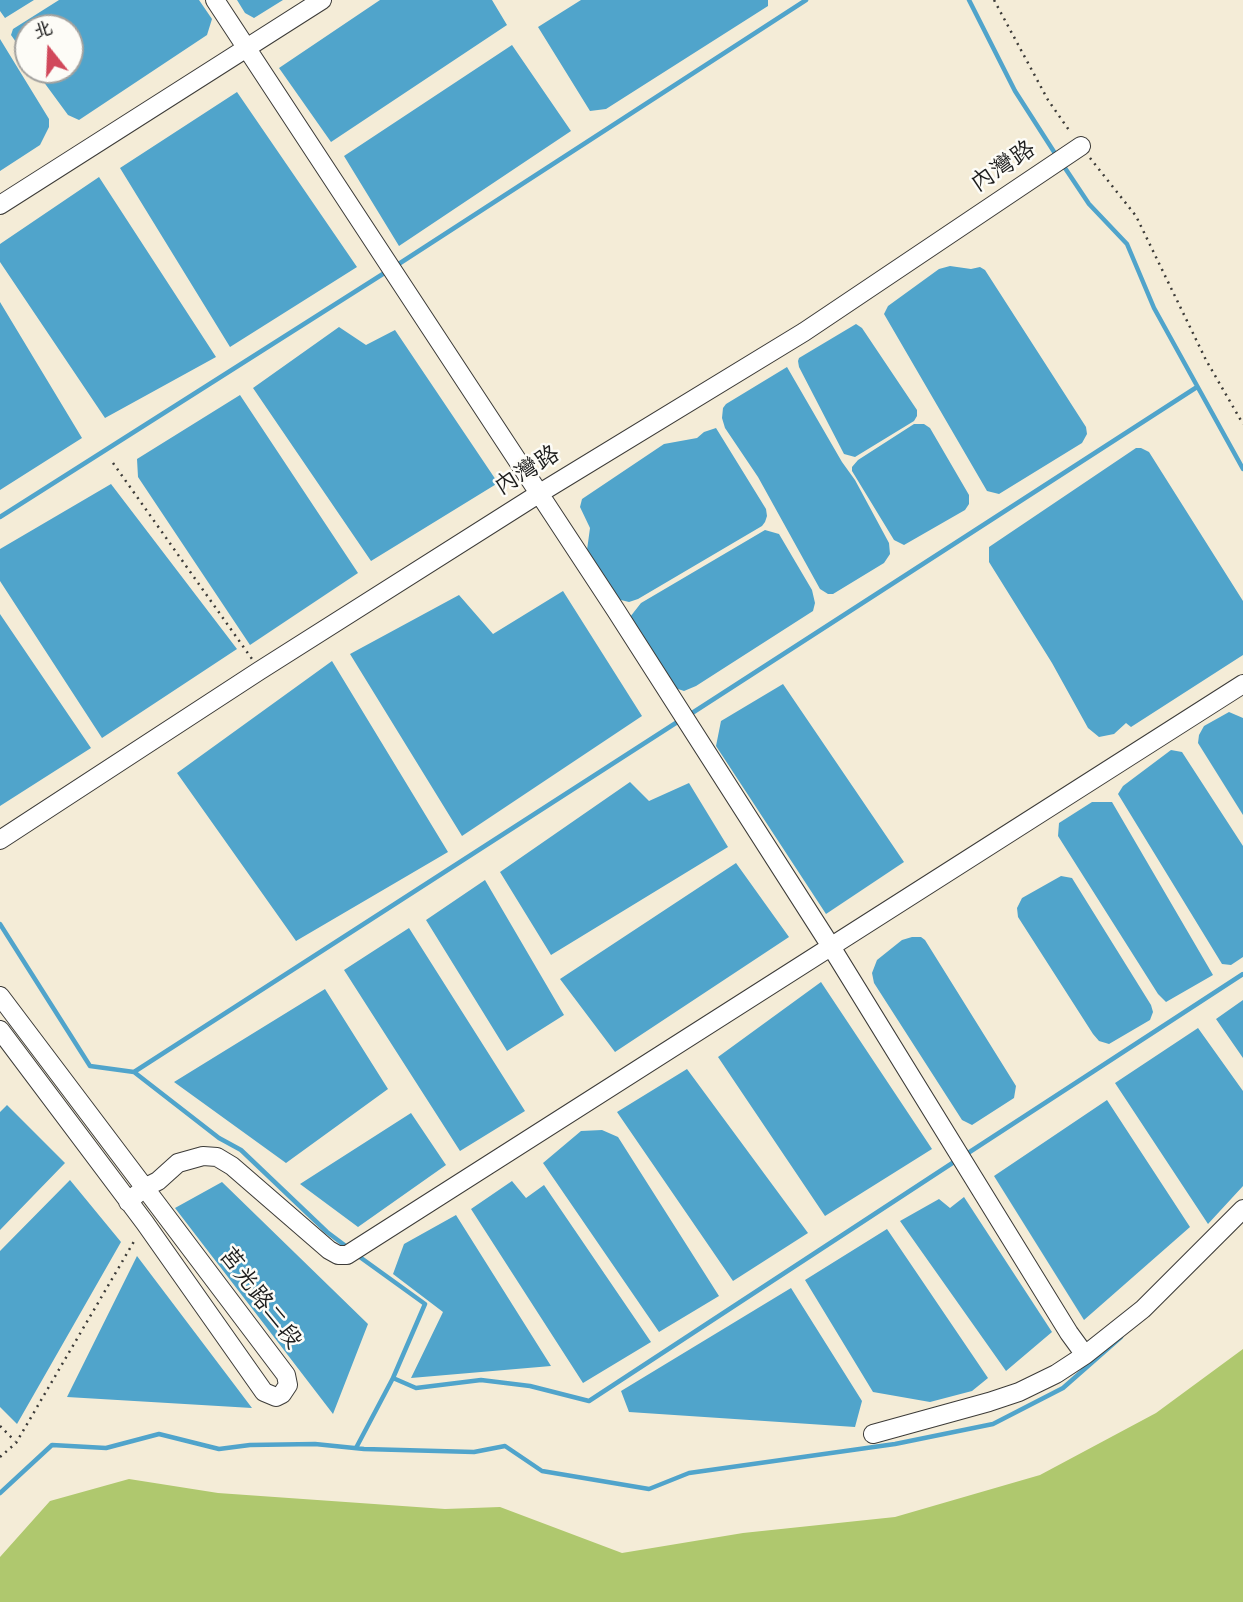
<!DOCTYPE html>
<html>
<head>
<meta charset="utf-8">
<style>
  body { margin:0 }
  #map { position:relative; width:1243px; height:1602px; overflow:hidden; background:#f4ecd7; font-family:Mynerve,"LXGW WenKai TC",sans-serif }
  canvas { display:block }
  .north { position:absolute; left:14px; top:14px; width:70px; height:70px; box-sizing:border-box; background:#fdfcf7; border:2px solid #a3a29f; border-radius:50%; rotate:342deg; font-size:19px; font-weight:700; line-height:28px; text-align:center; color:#1c1c1c }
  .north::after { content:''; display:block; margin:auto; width:24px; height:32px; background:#d1495b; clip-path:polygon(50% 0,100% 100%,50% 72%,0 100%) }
</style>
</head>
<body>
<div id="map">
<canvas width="1243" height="1602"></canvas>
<div class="north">北</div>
</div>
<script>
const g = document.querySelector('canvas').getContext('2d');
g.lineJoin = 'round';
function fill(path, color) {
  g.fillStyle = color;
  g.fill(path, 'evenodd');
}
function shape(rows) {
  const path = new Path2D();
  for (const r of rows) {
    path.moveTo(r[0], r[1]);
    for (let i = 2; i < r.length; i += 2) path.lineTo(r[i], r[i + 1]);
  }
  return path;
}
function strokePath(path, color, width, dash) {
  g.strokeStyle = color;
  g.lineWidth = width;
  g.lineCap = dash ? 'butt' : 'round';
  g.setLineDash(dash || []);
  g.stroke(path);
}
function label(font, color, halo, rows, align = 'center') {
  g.font = font + ' Mynerve,"LXGW WenKai TC",sans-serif';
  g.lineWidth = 5;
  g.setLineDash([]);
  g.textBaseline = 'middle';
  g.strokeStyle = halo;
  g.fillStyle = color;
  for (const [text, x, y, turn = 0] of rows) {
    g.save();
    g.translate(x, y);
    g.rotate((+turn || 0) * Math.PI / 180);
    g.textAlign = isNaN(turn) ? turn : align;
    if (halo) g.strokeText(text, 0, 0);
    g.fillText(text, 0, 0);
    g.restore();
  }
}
fill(shape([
  [1243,1349,1243,1602,0,1602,0,1557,50,1501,129,1479,218,1493,445,1509,500,1507,622,1553,743,1533,895,1517,1040,1475,1156,1413]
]), '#afc86e');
fill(shape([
  [0,0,34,0,5,18,0,11],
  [59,0,199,0,212,19,207,35,79,120,68,115,35,70,70,70,70,28,28,28,28,59,11,35,13,29],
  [237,0,283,0,254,18,245,13],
  [380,0,492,0,507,25,331,142,279,68],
  [581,0,768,0,768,6,606,109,590,111,538,27],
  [0,39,49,119,49,127,40,145,0,171],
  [512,45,571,131,399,246,344,156],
  [237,92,357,267,230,347,120,168],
  [99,177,216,357,105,418,0,262,0,244],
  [950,266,971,269,980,267,985,270,1086,427,1087,434,1082,443,999,494,987,491,884,314,888,306,939,269],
  [0,302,82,438,0,490],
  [856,324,862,328,917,410,917,416,914,421,855,457,844,454,799,367,798,361,799,358],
  [339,327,366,345,395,330,498,483,371,561,253,388],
  [787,367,842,462,855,480,889,543,890,554,884,563,833,594,828,594,820,589,758,477,725,428,722,418,723,408,726,404],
  [240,395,358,573,250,645,138,477,137,459],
  [914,424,924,424,930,428,969,495,969,504,965,510,904,545,894,540,852,471,852,467,858,460],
  [716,428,766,509,767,516,765,522,762,526,638,599,629,602,617,599,587,550,590,528,580,507,582,499,664,444,697,438,704,432],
  [1136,448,1141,448,1149,452,1243,601,1243,655,1131,727,1126,723,1114,734,1099,737,1088,728,1052,663,989,562,989,547],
  [111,484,237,649,102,738,0,581,0,549],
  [765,530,779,534,812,590,815,603,813,611,696,686,684,691,675,688,630,617,641,603],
  [563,591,642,716,462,836,350,654,459,595,493,634],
  [0,614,91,748,0,806],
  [332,661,448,852,296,941,177,773],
  [783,684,904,862,826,914,716,746,721,721],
  [1229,712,1243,718,1243,815,1198,743,1199,735,1204,726],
  [1171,750,1182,752,1243,846,1243,957,1231,965,1222,964,1118,794,1123,786],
  [630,782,649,801,689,783,728,847,551,955,500,872],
  [1092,802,1112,802,1213,975,1166,1002,1158,994,1058,836,1059,823],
  [736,863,789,937,615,1052,560,979],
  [1061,876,1072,878,1151,1005,1153,1012,1150,1020,1109,1044,1099,1041,1093,1034,1018,917,1017,908,1022,898],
  [485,880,564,1015,507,1051,426,920],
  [409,928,525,1111,460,1151,344,970],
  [912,937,921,937,925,940,1016,1086,1014,1098,972,1125,962,1120,874,983,872,973,877,960,902,940],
  [821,982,932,1149,825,1216,718,1057],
  [325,989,388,1089,286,1163,174,1082],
  [1243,1000,1243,1058,1216,1019],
  [1198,1028,1243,1091,1243,1186,1208,1224,1115,1083],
  [687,1069,808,1233,733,1281,617,1112],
  [1107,1100,1190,1227,1084,1320,994,1176],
  [7,1105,65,1163,0,1230,0,1112],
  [411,1113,446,1165,358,1227,300,1184],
  [602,1130,618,1137,719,1296,659,1332,543,1163,581,1131],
  [70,1180,121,1242,17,1424,0,1407,0,1251],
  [512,1181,526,1198,544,1185,651,1342,583,1383,471,1209],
  [222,1182,368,1324,333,1414,175,1208],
  [964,1197,1052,1332,1006,1371,900,1221,939,1199,950,1208],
  [456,1215,551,1366,411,1378,443,1312,393,1274,404,1244],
  [887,1229,988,1378,972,1391,930,1402,873,1392,805,1280],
  [137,1256,252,1408,67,1397],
  [791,1288,862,1401,855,1427,629,1412,621,1391]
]), '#50a4cb');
strokePath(shape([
  [969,0,1015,91,1058,158],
  [1063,165,1089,204,1127,244,1154,308,1243,469],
  [394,267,806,0],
  [0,517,386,272],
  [689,715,1197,387],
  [0,924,90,1066,134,1072,219,1138,241,1150,327,1232,347,1247],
  [134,1072,682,719],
  [965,1155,1243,974],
  [393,1378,416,1388,481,1380,530,1386,589,1401,957,1160],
  [356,1448,393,1378,425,1304,357,1255],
  [0,1493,52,1445,106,1448,159,1434,219,1449,250,1445,315,1444,364,1449,474,1452,505,1446,542,1471,649,1489,689,1473,895,1444,993,1424,1063,1388,1121,1337]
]), '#50a4cb', 4.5);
const minor = shape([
  [215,0,615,609,830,945,1069,1333,1085,1355],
  [0,205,322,0],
  [0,840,259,671,540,493,804,332,1081,146],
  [0,996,286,1375,288,1385,282,1394,276,1397,264,1392,145,1223,0,1030],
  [128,1202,144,1188,158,1181,178,1163,203,1156,217,1157,232,1166,329,1250,338,1255,347,1255,1243,684],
  [873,1434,989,1402,1019,1392,1056,1374,1085,1355,1143,1309,1243,1209]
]);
strokePath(minor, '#3c3b38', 20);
strokePath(shape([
  [994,0,1048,100,1071,133],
  [1090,158,1136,216,1206,360,1243,424],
  [113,463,252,659],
  [0,1426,15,1441],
  [0,1457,16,1443,136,1238]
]), '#3c3b38', 2.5, [2, 5]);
strokePath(minor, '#fff', 18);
label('24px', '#1c1c1c', '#fdfcf7', [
  ["內灣路",1004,168,-34],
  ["內灣路",528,472,-32],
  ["莒光路二段",259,1299,53]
]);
</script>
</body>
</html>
